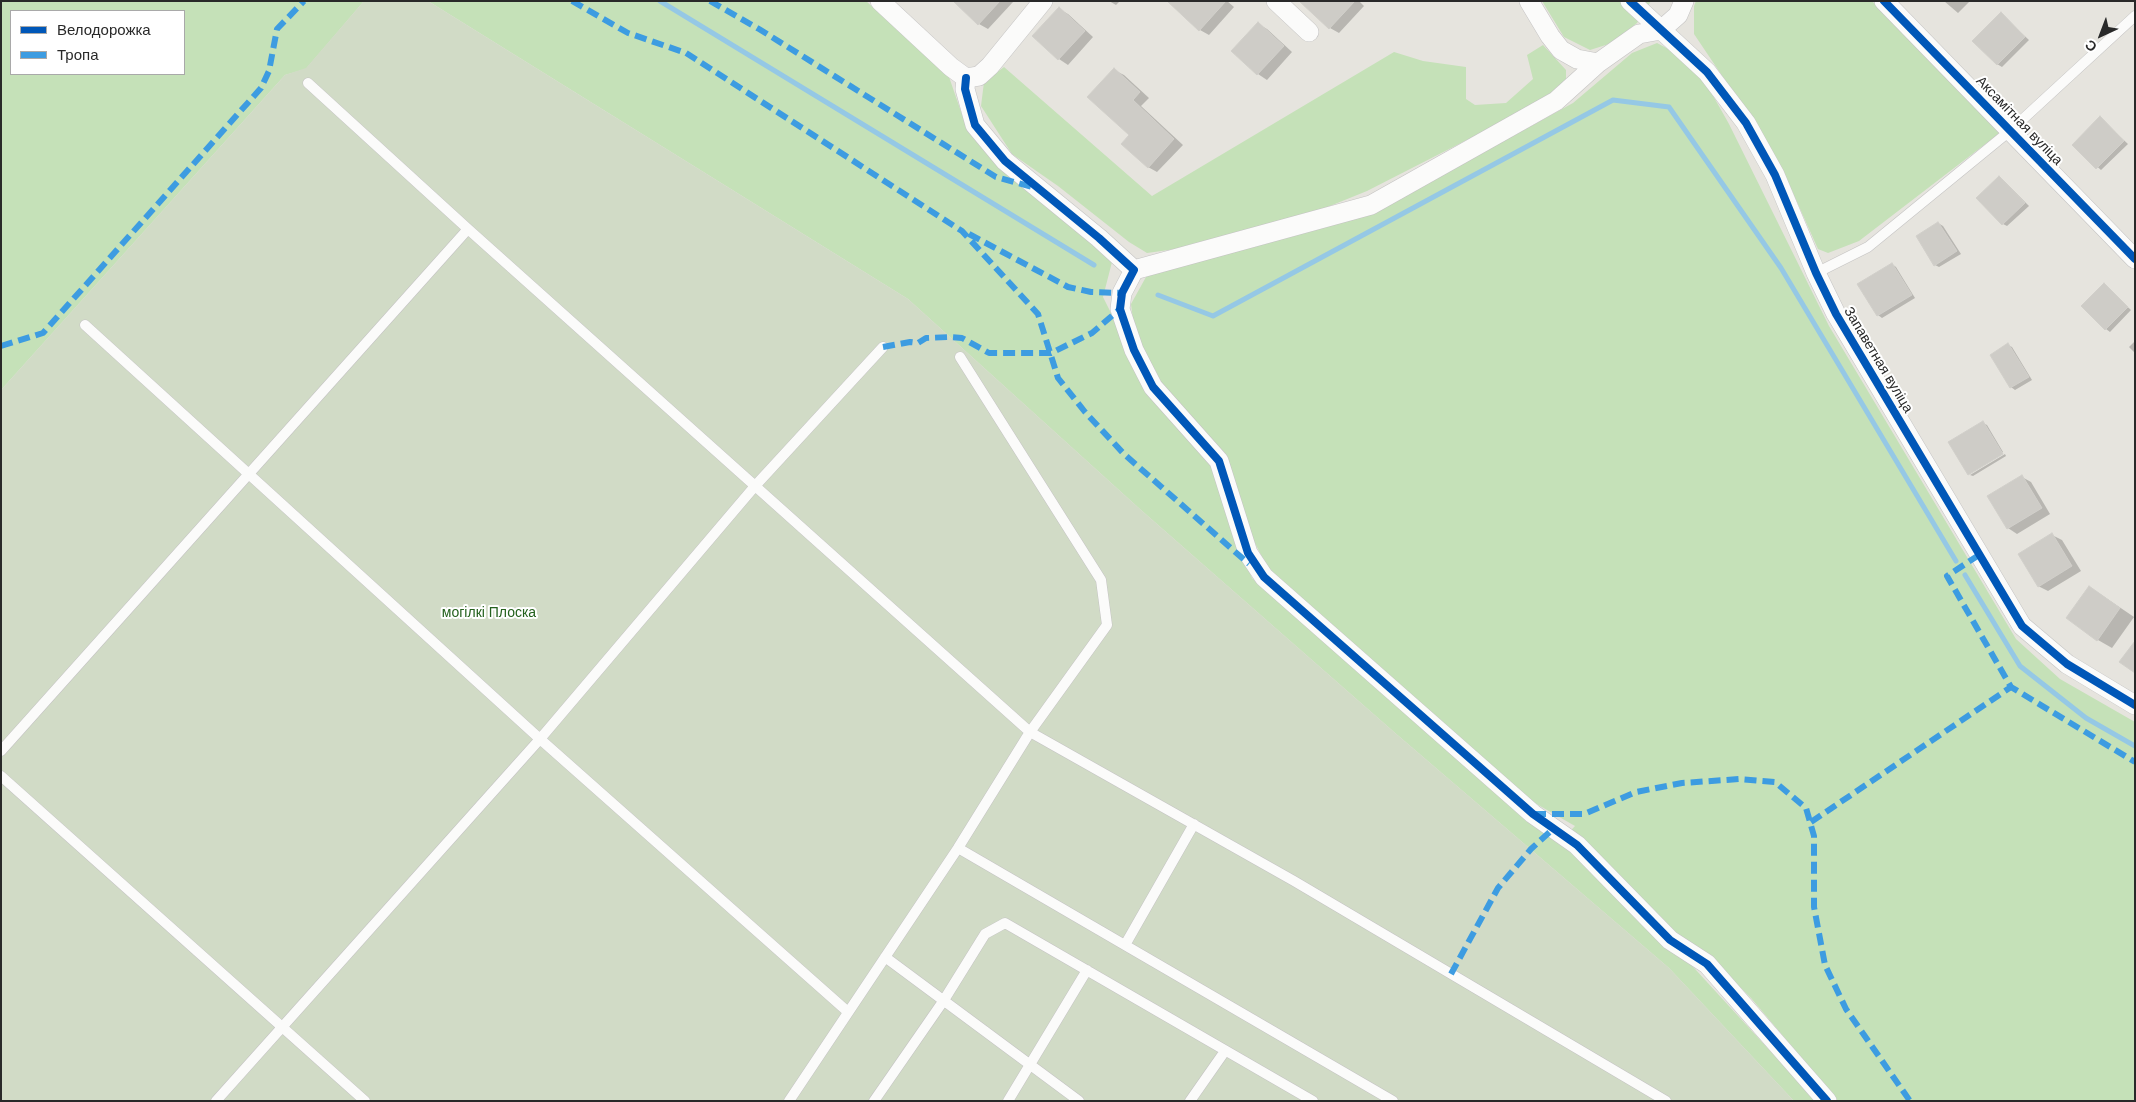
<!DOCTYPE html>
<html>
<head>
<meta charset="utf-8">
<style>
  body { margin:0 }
  #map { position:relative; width:2136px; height:1102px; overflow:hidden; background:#e6e4de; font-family:Helvetica,sans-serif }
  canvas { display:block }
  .frame { position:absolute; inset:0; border:2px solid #292929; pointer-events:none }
  .legend { position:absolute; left:10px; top:10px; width:175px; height:65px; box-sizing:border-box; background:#fff; border:1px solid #a9a9a9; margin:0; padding:6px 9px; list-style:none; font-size:15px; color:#292929 }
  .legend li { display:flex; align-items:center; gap:10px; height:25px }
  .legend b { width:25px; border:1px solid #a9a9a9 }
  .north { position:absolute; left:2076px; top:10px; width:50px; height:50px; -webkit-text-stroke:4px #fff; paint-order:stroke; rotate:223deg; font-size:14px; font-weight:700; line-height:20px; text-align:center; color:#292929 }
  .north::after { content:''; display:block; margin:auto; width:18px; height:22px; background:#292929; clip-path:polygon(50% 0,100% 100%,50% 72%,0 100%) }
</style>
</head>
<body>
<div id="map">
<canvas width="2136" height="1102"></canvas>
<div class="frame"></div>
<ul class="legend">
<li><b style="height:6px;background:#0057b8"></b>Велодорожка</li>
<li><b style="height:6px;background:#3d9ce1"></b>Тропа</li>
</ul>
<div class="north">С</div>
</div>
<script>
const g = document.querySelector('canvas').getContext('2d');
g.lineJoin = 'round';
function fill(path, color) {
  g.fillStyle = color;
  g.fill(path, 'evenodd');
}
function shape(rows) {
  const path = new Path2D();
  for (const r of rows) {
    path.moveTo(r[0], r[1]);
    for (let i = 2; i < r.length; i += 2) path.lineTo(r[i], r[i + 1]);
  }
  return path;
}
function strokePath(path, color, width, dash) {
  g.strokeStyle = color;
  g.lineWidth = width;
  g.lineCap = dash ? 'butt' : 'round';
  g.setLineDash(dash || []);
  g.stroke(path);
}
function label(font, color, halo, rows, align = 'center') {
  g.font = font + ' Helvetica,sans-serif';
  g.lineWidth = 4;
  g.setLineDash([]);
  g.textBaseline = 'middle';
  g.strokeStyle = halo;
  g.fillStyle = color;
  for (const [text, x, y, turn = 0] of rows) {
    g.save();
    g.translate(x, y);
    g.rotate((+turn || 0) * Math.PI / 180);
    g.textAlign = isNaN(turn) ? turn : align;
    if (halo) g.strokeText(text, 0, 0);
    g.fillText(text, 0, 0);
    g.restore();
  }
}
fill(shape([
  [1,1,364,1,306,69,285,75,1,390],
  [11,11,184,11,184,74,11,74],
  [428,1,866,1,948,74,967,129,1112,262,1103,297,1118,327,1214,470,1233,533,1252,578,1514,808,1559,843,1575,826,1526,798,1270,573,1249,531,1230,465,1162,383,1135,335,1131,304,1146,277,1152,273,1382,208,1573,103,1632,53,1657,43,1674,52,1707,85,1729,124,1829,326,2016,639,2060,679,2135,722,2135,1101,1838,1101,1751,998,1700,948,1685,958,1816,1101,1794,1101,1669,968,1394,732,1141,510,908,299],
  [1542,1,1651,1,1637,23,1612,43,1590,50,1564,37],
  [1696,1,1872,1,2001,132,1859,241,1828,253,1818,249,1789,184,1768,144,1694,34,1694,6],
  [1543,45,1566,70,1566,86,1547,99,1367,191,1325,208,1183,248,1147,253,1129,242,1058,186,1012,154,981,106,984,82,1004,67,1152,196,1394,52,1423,61,1466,67,1466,99,1475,105,1506,103,1533,79,1527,55]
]), '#c5e1b8');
fill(shape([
  [364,1,428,1,908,299,1141,510,1394,732,1669,968,1794,1101,1,1101,1,390,285,75,306,68]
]), '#d1dbc6');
fill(shape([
  [954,1,1013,1,1013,2,988,29,979,24],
  [1109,1,1120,1,1116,5],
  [1179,1,1227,1,1234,7,1209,35,1200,30],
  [1308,1,1359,1,1364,6,1339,33,1330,28,1305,5],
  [1944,1,1970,1,1958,13],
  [1059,9,1068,14,1093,37,1068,65,1059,59,1034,36],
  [2001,14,2029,40,2002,67,1997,64],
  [1258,24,1267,29,1292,52,1267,80,1258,74,1233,51],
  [1114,70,1124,75,1149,98,1141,106,1183,145,1157,172,1148,167,1131,135],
  [2100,118,2128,144,2101,170,2073,145],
  [2000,177,2029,206,2007,226,2003,224],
  [1938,223,1943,226,1961,254,1939,267,1935,265],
  [1892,264,1896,267,1915,298,1882,318,1878,315],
  [2104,285,2131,310,2110,332,2106,329],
  [2135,341,2135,353,2129,347],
  [2008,345,2012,347,2032,380,2015,390,2011,387,1991,355],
  [1983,423,1987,425,2003,452,1969,473],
  [2005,454,2006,456,1973,476,1970,475],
  [2022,477,2031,482,2050,514,2017,534,2008,528],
  [2052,535,2062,540,2081,571,2048,591,2038,586],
  [2090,587,2134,617,2112,648,2098,640]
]), '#0003');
strokePath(shape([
  [660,1,1094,265],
  [1158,295,1213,316,1613,100,1669,107,1781,268,1956,561],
  [1965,575,2020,666,2086,718,2135,746]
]), '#95c8e5', 5);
const building = shape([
  [953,1,1000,1,978,25,953,1],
  [1167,1,1226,1,1199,31,1167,1],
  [1299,1,1355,1,1329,29,1299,1],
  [1059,7,1085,31,1058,60,1032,36,1059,7],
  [2001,12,2025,37,1997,65,1972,41,2001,12],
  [1258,22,1284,46,1257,75,1231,51,1258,22],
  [1114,68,1140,92,1133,100,1174,139,1148,168,1121,144,1129,135,1087,97,1114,68],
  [2100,116,2124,141,2096,169,2072,145,2100,116],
  [1999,176,2025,203,2002,225,1976,198,1999,176],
  [1938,222,1957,251,1934,266,1916,236,1938,222],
  [1892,263,1912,295,1877,316,1857,284,1892,263],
  [2104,283,2128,307,2105,330,2081,306,2104,283],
  [2008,343,2029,377,2010,388,1990,355,2008,343],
  [1983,421,2003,454,1968,475,1948,442,1983,421],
  [2022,475,2042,508,2007,529,1987,496,2022,475],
  [2052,533,2072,566,2038,587,2018,554,2052,533],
  [2089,586,2120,608,2097,641,2066,618,2089,586],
  [2135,641,2135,673,2119,662,2135,641]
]);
fill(building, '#ceccc7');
strokePath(building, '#d1cfca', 1);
const lane = shape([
  [308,83,468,229,1030,732,958,848,789,1101],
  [1816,273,1868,247,2011,130,2135,16],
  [85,325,540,739,848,1012],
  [960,357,1101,580,1107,625,1030,732,1294,881,1666,1101],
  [1,751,468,229],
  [1,776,365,1101],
  [958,848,1393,1101],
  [1125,945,1194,824],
  [885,957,1079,1101],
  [216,1101,540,739,755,486,883,347],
  [874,1101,944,1000,985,934,1005,923,1313,1101],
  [1008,1101,1087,970],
  [1190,1101,1225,1051]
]);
const street = shape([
  [880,1,951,67,966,78],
  [1276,1,1309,32],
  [1529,1,1550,36,1561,50,1577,59,1598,63],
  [1630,1,1707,72,1746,123,1775,175,1816,273,1836,314,2022,626,2067,664,2135,705],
  [1884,1,2135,259],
  [966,78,965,89,975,125,1005,161,1099,238,1134,270,1122,293,1120,309,1134,350,1153,387,1219,461,1248,553,1264,577,1533,814,1577,845,1670,940,1707,964,1827,1101],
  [966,78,979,76,990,66,1043,1],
  [1134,270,1371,205,1556,101,1598,63,1639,34,1661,30,1678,15,1684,1]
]);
strokePath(lane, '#c4c3c3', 11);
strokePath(street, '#c4c3c3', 20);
strokePath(lane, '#fbfbfa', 10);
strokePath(street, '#fbfbfa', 19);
strokePath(shape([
  [572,1,628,33,686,53,962,231,1038,314,1058,378,1085,412,1124,454,1249,564],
  [710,1,759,29,996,177,1032,187],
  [969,234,1068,287,1091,292,1122,293],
  [1,346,43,333,261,88,269,71,277,29,304,1],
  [883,347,910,342,918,343,926,338,950,337,962,338,989,353,1051,353,1092,333,1120,309],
  [1979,555,1947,576,2011,687,2135,762],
  [1534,814,1584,814,1636,792,1682,783,1740,779,1775,782,1806,808,1814,836,1814,907,1825,965,1846,1009,1910,1101],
  [1811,822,2011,687],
  [1451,974,1498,888,1531,849,1554,828]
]), '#3d9ce1', 6, [12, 6]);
strokePath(shape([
  [1630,1,1707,72,1746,123,1775,175,1816,273,1836,314,2022,626,2067,664,2135,705],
  [1884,1,2135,259],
  [966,78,965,89,975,125,1005,161,1099,238,1134,270,1122,293,1120,309,1134,350,1153,387,1219,461,1248,553,1264,577,1533,814,1577,845,1670,940,1707,964,1827,1101]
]), '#0057b8', 8);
label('14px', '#292929', '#fff', [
  ["Аксамітная вуліца",2019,121,46],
  ["Запаветная вуліца",1878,360,59]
]);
label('14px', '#24611d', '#fff', [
  ["могілкі Плоска",489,613]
]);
</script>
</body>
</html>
